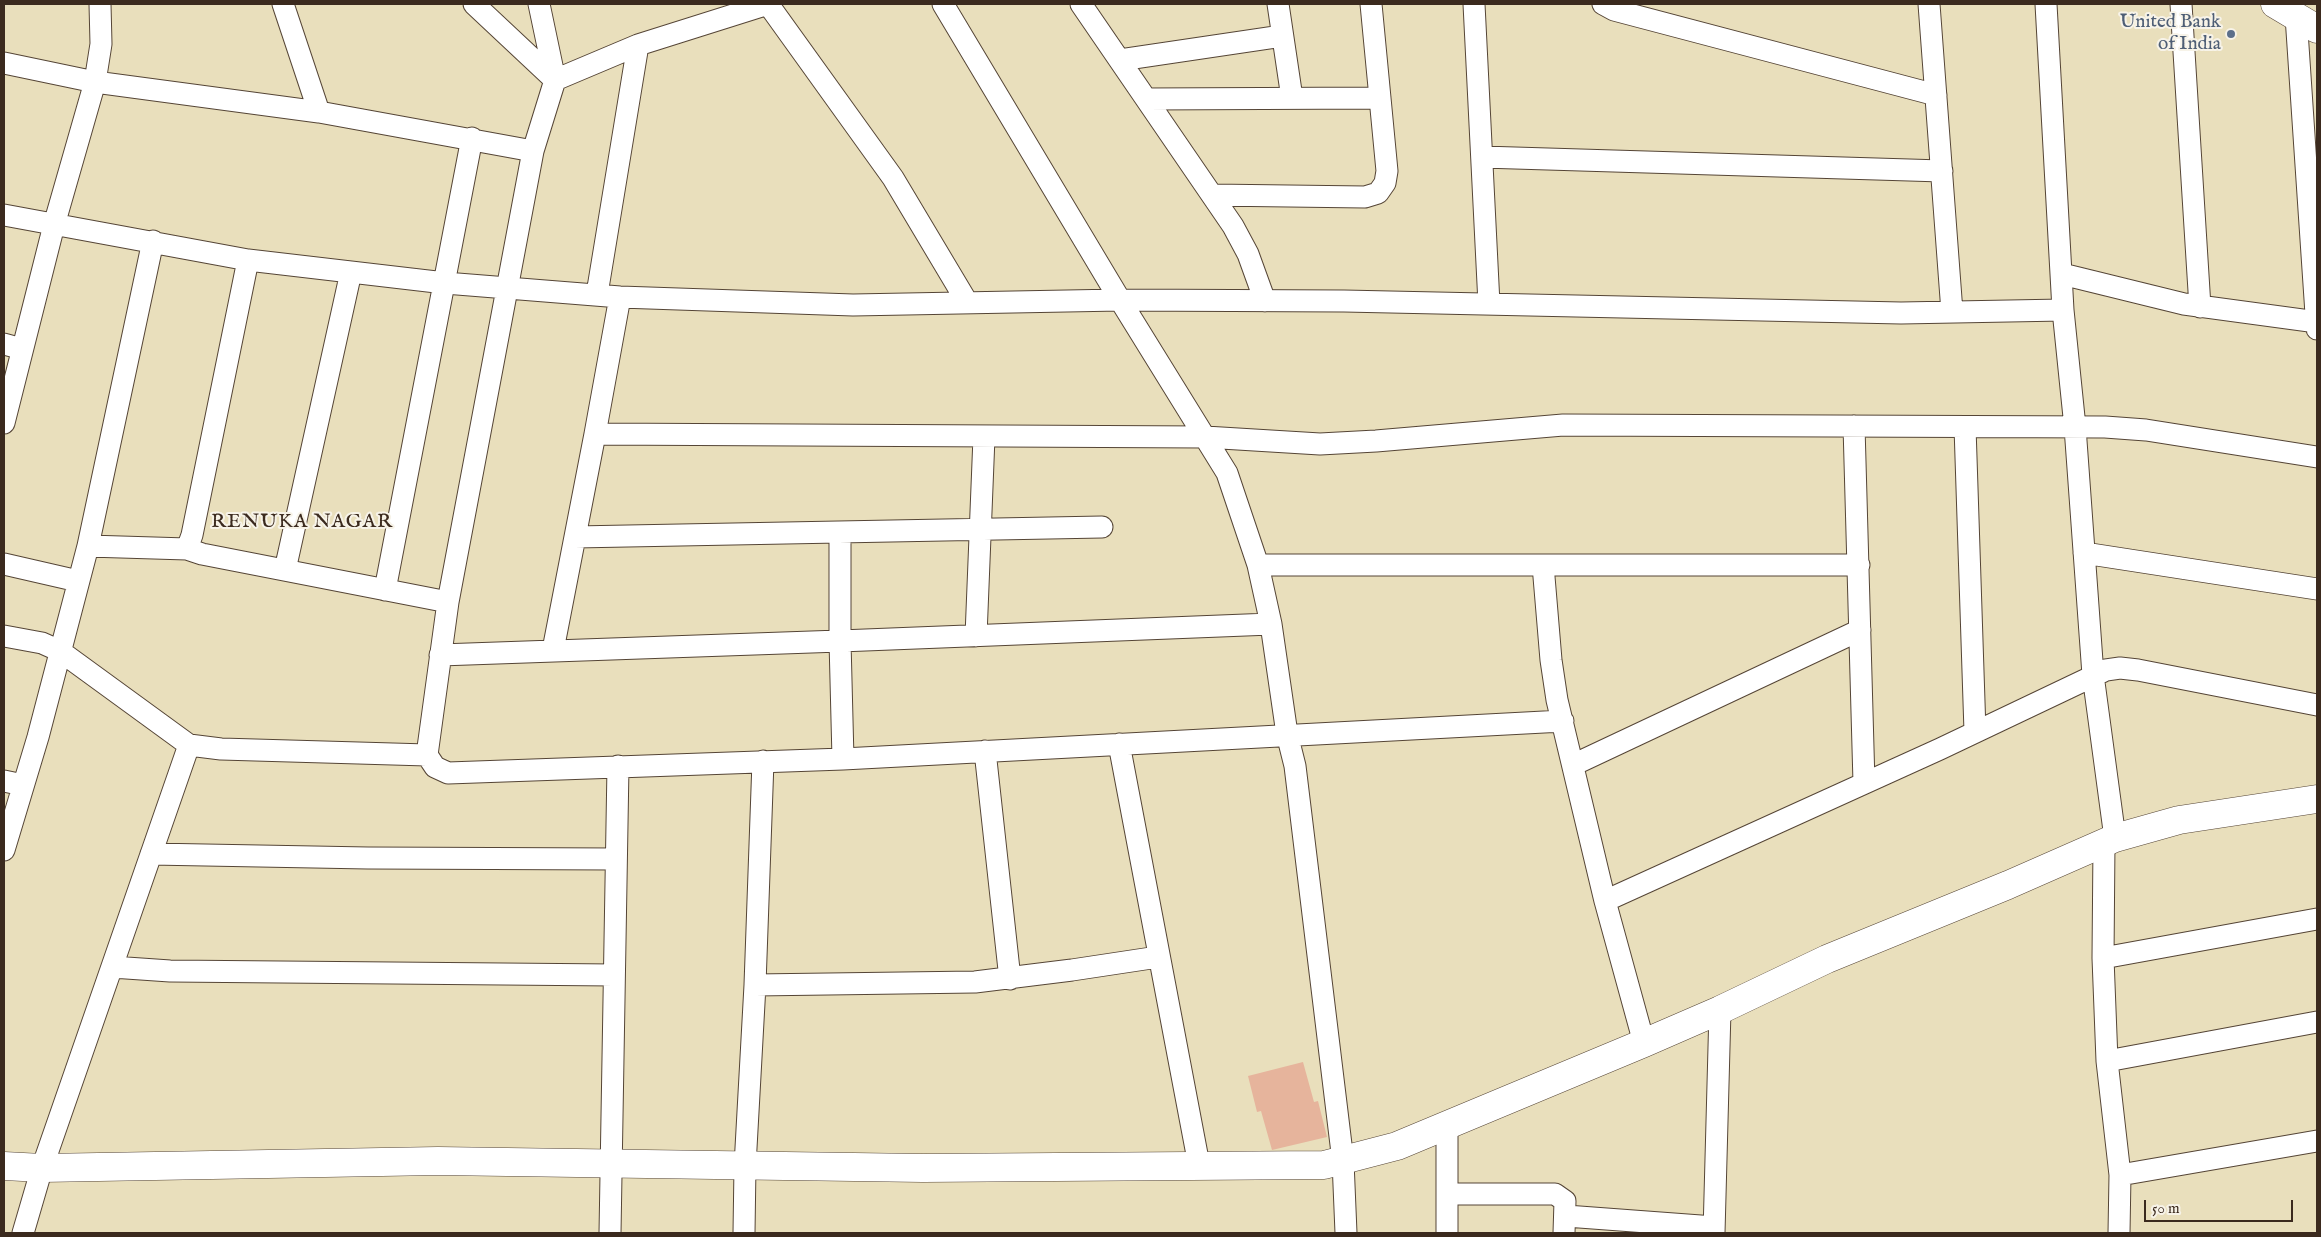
<!DOCTYPE html>
<html>
<head>
<meta charset="utf-8">
<style>
  body { margin:0 }
  #map { position:relative; width:2321px; height:1237px; overflow:hidden; background:#e9dfbc; font-family:"IM FELL English",serif }
  canvas { display:block }
  .frame { position:absolute; inset:0; border:5px solid #3b2a1e; pointer-events:none }
  .scale { position:absolute; left:2144px; top:1200px; width:149px; height:22px; box-sizing:border-box; border:2px solid #3b2a1e; border-top:0; padding-left:6px; font-size:15px; line-height:18px; white-space:nowrap; color:#3b2a1e; -webkit-text-stroke:4px #f7f3e8; paint-order:stroke }
</style>
</head>
<body>
<div id="map">
<canvas width="2321" height="1237"></canvas>
<div class="frame"></div>
<div class="scale">50 m</div>
</div>
<script>
const g = document.querySelector('canvas').getContext('2d');
g.lineJoin = 'round';
function fill(path, color) {
  g.fillStyle = color;
  g.fill(path, 'evenodd');
}
function shape(rows) {
  const path = new Path2D();
  for (const r of rows) {
    path.moveTo(r[0], r[1]);
    for (let i = 2; i < r.length; i += 2) path.lineTo(r[i], r[i + 1]);
  }
  return path;
}
function strokePath(path, color, width, dash) {
  g.strokeStyle = color;
  g.lineWidth = width;
  g.lineCap = dash ? 'butt' : 'round';
  g.setLineDash(dash || []);
  g.stroke(path);
}
function label(font, color, halo, rows, align = 'center') {
  g.font = font + ' "IM FELL English",serif';
  g.lineWidth = 4;
  g.setLineDash([]);
  g.textBaseline = 'middle';
  g.strokeStyle = halo;
  g.fillStyle = color;
  for (const [text, x, y, turn = 0] of rows) {
    g.save();
    g.translate(x, y);
    g.rotate((+turn || 0) * Math.PI / 180);
    g.textAlign = isNaN(turn) ? turn : align;
    if (halo) g.strokeText(text, 0, 0);
    g.fillText(text, 0, 0);
    g.restore();
  }
}
fill(shape([
  [1303,1062,1314,1102,1318,1101,1327,1137,1272,1150,1261,1111,1257,1112,1248,1076]
]), '#e6b49c');
const street = shape([
  [283,4,319,112],
  [474,4,555,80],
  [539,4,555,80],
  [768,4,893,178,967,302],
  [943,4,1120,300,1344,301,1901,313,2063,310],
  [1081,4,1233,226,1248,254,1265,301],
  [1278,4,1292,98],
  [1474,4,1489,304],
  [1603,4,1614,10,1936,95],
  [1929,4,1952,312],
  [2046,4,2063,310,2075,427,2093,675,2115,838],
  [2181,4,2200,307],
  [2296,16,2317,329],
  [1120,60,1282,36],
  [4,63,95,82,319,112,533,151,448,602,427,755,435,767,448,773,843,759,1563,721],
  [1146,99,1380,98],
  [533,151,555,80,638,45,768,4],
  [1482,157,1942,171],
  [1212,195,1365,197,1378,193,1385,183,1387,171,1371,4],
  [4,215,248,260,445,283,620,297,853,305,1120,300,1227,473,1258,565,1271,624,1287,734,1295,766,1343,1161,1346,1233],
  [248,260,192,535,187,549,202,554,448,602],
  [2062,274,2184,304,2317,322],
  [597,294,638,45],
  [620,297,595,434,1205,437,1320,444,1376,441,1563,425,2105,427,2146,430,2317,457],
  [4,344,22,349],
  [4,423,54,225,95,82,101,44,100,4],
  [1854,426,1864,783],
  [1965,427,1975,732],
  [840,532,840,641,1271,624],
  [575,537,1102,527],
  [88,546,187,549],
  [2084,553,2317,589],
  [4,564,78,581],
  [1258,565,1859,565],
  [1543,565,1551,660,1557,700,1605,901,1644,1043],
  [285,570,351,272],
  [385,590,472,138],
  [4,636,42,643,60,651,189,745,221,749,427,755],
  [976,636,984,437],
  [553,650,595,434],
  [440,655,840,641,843,759],
  [1119,744,1199,1165],
  [985,751,1010,979],
  [1573,765,1860,630],
  [4,781,23,785],
  [2104,843,2103,958,2107,1061,2120,1175,2119,1233],
  [4,850,38,737,88,546,153,241],
  [151,854,368,858,616,859],
  [1605,901,1940,749,2106,670,2120,668,2138,670,2317,705],
  [2103,958,2317,919],
  [112,967,170,971,614,975],
  [755,985,975,982,1072,970,1158,957],
  [2107,1061,2317,1022],
  [2120,1175,2317,1141],
  [1447,1194,1555,1194,1565,1201,1564,1233],
  [1566,1216,1714,1227],
  [23,1233,42,1168,189,745],
  [610,1233,618,766],
  [744,1233,745,1166,755,985,763,761],
  [1447,1233,1447,1125],
  [1714,1233,1720,1010]
]);
const secondary = shape([
  [2275,4,2317,29],
  [4,1166,42,1168,438,1161,923,1168,1324,1165,1397,1146,1644,1043,1720,1010,1827,959,2008,885,2115,838,2179,820,2317,799]
]);
strokePath(street, '#554536', 23);
strokePath(secondary, '#554536', 29);
strokePath(street, '#fff', 21);
strokePath(secondary, '#fff', 28);
for (const [x, y, r, color] of [
  [2231,34,5,"#5c6f8a"]
]) {
  const dot = new Path2D();
  dot.arc(x, y, r, 0, 2 * Math.PI);
  g.fillStyle = color;
  g.fill(dot);
  strokePath(dot, '#f7f3e8', 2);
}
label('19px', '#4e5e75', '#f7f3e8', [
  ["United Bank",2221,23],
  ["of India",2221,45]
], 'right');
g.letterSpacing = '1px';
label('20px', '#3b2a1e', '#f7f3e8', [
  ["RENUKA NAGAR",302,523]
]);
g.letterSpacing = '0px';
</script>
</body>
</html>
